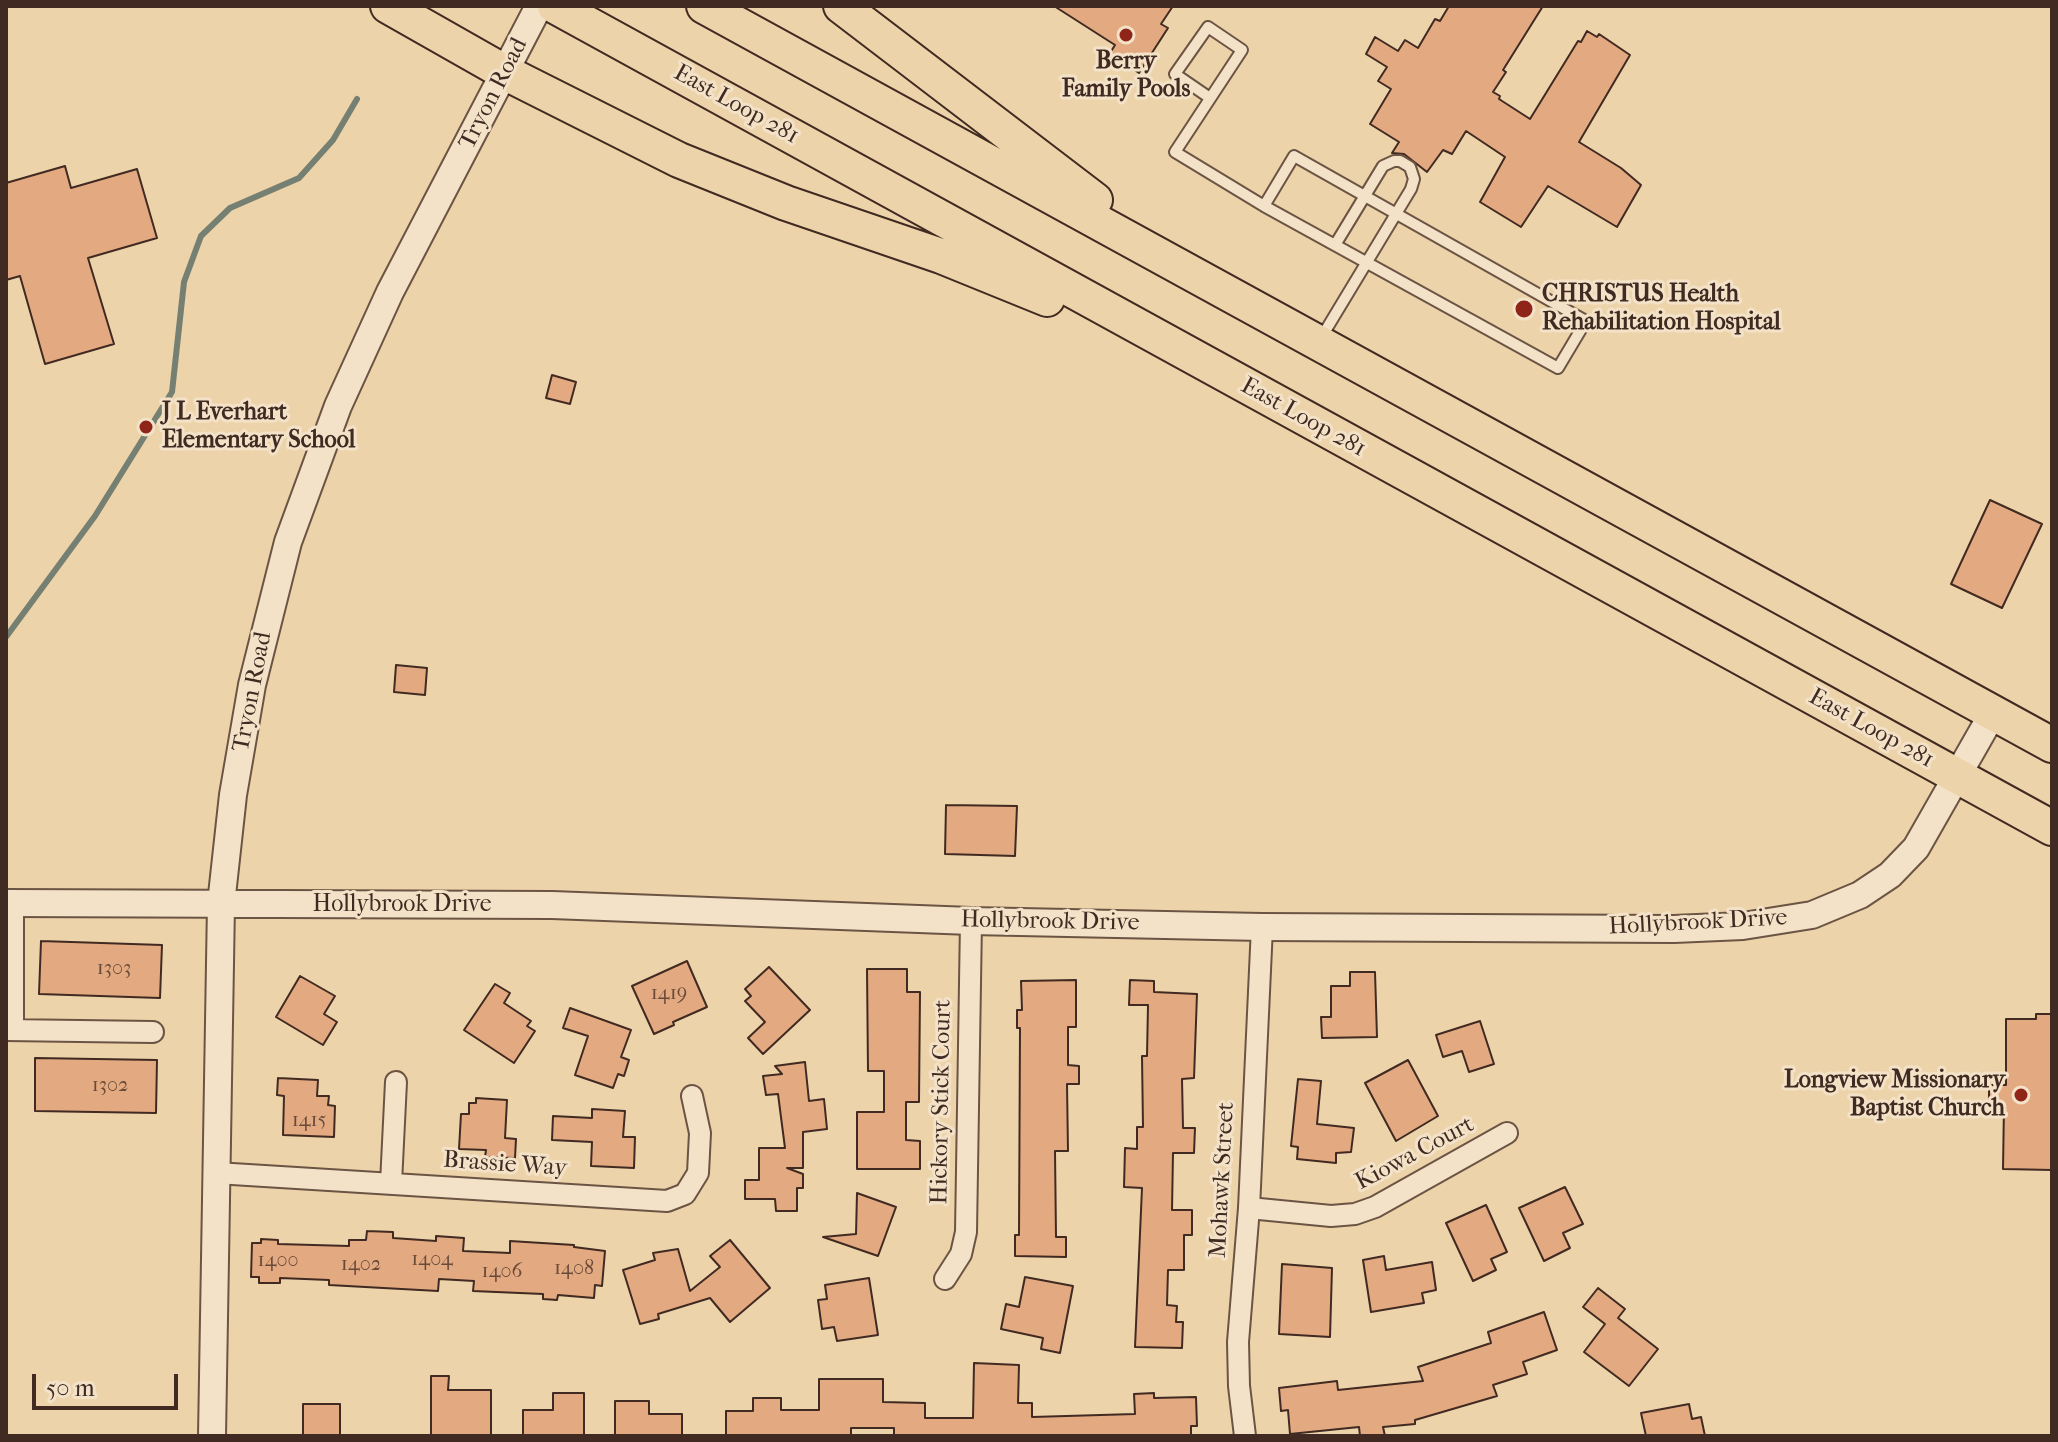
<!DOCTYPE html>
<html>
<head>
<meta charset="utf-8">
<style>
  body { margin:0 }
  #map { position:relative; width:2058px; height:1442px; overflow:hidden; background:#edd3aa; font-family:"IM FELL French Canon",serif }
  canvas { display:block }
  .frame { position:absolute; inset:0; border:8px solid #402a21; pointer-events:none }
  .scale { position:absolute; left:32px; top:1374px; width:146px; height:36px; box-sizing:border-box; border:4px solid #402a21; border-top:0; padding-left:10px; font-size:24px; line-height:28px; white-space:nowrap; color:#402a21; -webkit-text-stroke:6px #f3e2c8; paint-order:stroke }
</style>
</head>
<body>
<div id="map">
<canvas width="2058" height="1442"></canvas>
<div class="frame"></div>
<div class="scale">50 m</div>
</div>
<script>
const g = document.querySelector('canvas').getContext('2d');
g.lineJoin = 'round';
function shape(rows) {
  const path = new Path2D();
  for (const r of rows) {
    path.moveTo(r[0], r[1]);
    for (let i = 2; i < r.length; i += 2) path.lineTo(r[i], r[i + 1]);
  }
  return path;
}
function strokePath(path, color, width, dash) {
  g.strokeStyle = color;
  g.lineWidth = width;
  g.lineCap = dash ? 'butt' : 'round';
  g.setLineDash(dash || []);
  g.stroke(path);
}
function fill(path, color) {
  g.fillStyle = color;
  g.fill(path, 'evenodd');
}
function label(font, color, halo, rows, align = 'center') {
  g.font = font + ' "IM FELL French Canon",serif';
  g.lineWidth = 6;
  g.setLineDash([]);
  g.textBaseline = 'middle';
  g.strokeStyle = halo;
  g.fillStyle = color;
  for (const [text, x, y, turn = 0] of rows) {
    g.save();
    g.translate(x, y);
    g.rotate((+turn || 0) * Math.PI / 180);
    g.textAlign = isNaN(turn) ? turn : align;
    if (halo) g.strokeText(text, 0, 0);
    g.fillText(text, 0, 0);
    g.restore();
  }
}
strokePath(shape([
  [6,637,95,516,172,392,184,282,201,236,230,208,299,178,333,140,357,99]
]), '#757f72', 6);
const building = shape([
  [1054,6,1173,6,1161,24,1168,28,1139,73,1110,53,1115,45,1054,6],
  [1449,6,1543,6,1503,70,1506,72,1493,92,1500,96,1499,99,1530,119,1578,41,1581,42,1587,31,1597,37,1599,34,1630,55,1579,142,1621,168,1641,185,1617,227,1548,186,1521,227,1480,202,1505,157,1466,131,1452,154,1443,150,1427,172,1404,154,1392,153,1399,142,1370,124,1391,89,1378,81,1387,67,1366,54,1375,37,1398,51,1405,40,1418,48,1435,19,1440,21,1449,6],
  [65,166,71,188,137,169,157,238,88,258,114,344,45,364,20,276,6,280,6,183,65,166],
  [552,375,576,382,570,404,546,398,552,375],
  [1990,500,2042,524,2002,608,1951,584,1990,500],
  [396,665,427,668,425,695,394,692,396,665],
  [946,805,1017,806,1015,856,945,854,946,805],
  [41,941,162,945,160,998,39,994,41,941],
  [687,961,707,1007,673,1022,674,1025,654,1034,632,986,687,961],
  [769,967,810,1010,763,1054,748,1038,765,1022,745,1001,751,996,745,989,769,967],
  [867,969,907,969,907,992,920,992,919,1102,906,1102,906,1140,920,1141,920,1169,857,1169,857,1112,884,1112,884,1071,868,1071,867,969],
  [1350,972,1375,972,1377,1037,1322,1038,1321,1017,1331,1017,1331,986,1350,986,1350,972],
  [300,976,335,996,324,1014,337,1022,323,1045,276,1017,300,976],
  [1076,980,1076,1027,1068,1027,1068,1065,1079,1066,1079,1084,1067,1084,1068,1151,1055,1151,1056,1237,1066,1237,1066,1257,1015,1256,1015,1235,1019,1235,1020,1028,1017,1028,1017,1010,1022,1010,1021,981,1076,980],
  [1130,980,1154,981,1154,992,1197,994,1194,1078,1182,1079,1183,1128,1195,1128,1194,1153,1173,1153,1172,1210,1192,1210,1192,1235,1184,1235,1184,1270,1168,1270,1167,1305,1177,1306,1176,1322,1183,1322,1182,1348,1135,1347,1142,1188,1124,1187,1125,1148,1137,1149,1137,1127,1143,1127,1142,1056,1147,1056,1148,1005,1129,1005,1130,980],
  [495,984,510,993,504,1003,531,1021,527,1026,535,1031,514,1063,464,1030,495,984],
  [570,1008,631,1030,621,1057,629,1060,624,1076,618,1074,613,1088,575,1075,588,1036,563,1028,570,1008],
  [2036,1014,2052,1014,2052,1170,2003,1169,2004,1105,1989,1105,1989,1085,2006,1085,2006,1019,2036,1019,2036,1014],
  [1480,1021,1494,1064,1469,1072,1462,1051,1443,1057,1436,1035,1480,1021],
  [35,1058,157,1060,156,1113,35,1111,35,1058],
  [1408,1060,1438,1116,1396,1141,1365,1083,1408,1060],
  [805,1062,809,1101,824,1099,827,1129,803,1132,803,1168,787,1168,803,1174,803,1188,797,1188,797,1211,776,1211,775,1199,745,1199,745,1180,759,1180,759,1148,785,1148,778,1094,766,1095,763,1076,782,1074,775,1066,805,1062],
  [278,1078,318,1080,317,1096,329,1096,328,1105,335,1106,334,1137,283,1135,284,1096,277,1095,278,1078],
  [1298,1079,1321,1081,1317,1124,1354,1128,1351,1152,1336,1153,1336,1163,1297,1159,1298,1147,1291,1146,1298,1079],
  [476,1098,507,1100,505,1138,516,1139,515,1158,485,1157,486,1150,459,1149,461,1114,469,1114,469,1103,476,1103,476,1098],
  [592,1109,625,1111,623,1137,635,1137,634,1168,591,1166,592,1142,552,1140,553,1116,592,1118,592,1109],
  [1565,1187,1583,1224,1563,1233,1570,1248,1544,1261,1519,1208,1565,1187],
  [857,1193,896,1207,878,1256,823,1237,856,1234,857,1193],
  [1486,1205,1507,1252,1491,1259,1496,1270,1473,1281,1446,1223,1486,1205],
  [367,1231,393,1232,393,1238,436,1241,436,1236,464,1238,463,1251,510,1253,510,1241,574,1245,574,1247,605,1251,602,1286,595,1285,594,1298,558,1295,557,1300,543,1299,543,1294,473,1291,474,1281,439,1279,438,1291,329,1285,329,1280,280,1278,280,1283,259,1283,259,1277,251,1277,252,1243,261,1243,261,1239,278,1240,278,1244,349,1246,349,1240,366,1240,367,1231],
  [730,1240,770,1288,730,1322,710,1298,658,1314,659,1319,640,1324,623,1270,655,1260,653,1253,678,1249,690,1291,720,1267,710,1256,730,1240],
  [1384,1256,1386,1270,1432,1262,1436,1290,1422,1293,1424,1303,1371,1312,1363,1260,1384,1256],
  [1282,1264,1332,1268,1330,1337,1279,1334,1282,1264],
  [1025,1277,1073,1286,1060,1353,1041,1349,1043,1338,1001,1329,1006,1304,1019,1307,1025,1277],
  [869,1278,878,1335,837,1341,834,1327,822,1329,818,1300,827,1299,825,1285,869,1278],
  [1598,1288,1625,1309,1618,1318,1658,1349,1629,1386,1584,1352,1605,1324,1583,1307,1598,1288],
  [1544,1312,1557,1350,1523,1362,1527,1374,1493,1385,1497,1396,1415,1420,1415,1424,1383,1427,1385,1436,1360,1436,1359,1427,1290,1434,1288,1410,1281,1411,1279,1388,1337,1381,1338,1390,1423,1381,1418,1367,1491,1343,1488,1332,1544,1312],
  [974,1363,1019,1365,1018,1403,1032,1403,1032,1417,1135,1414,1134,1394,1154,1393,1154,1398,1196,1397,1197,1426,1191,1426,1191,1436,894,1436,894,1428,851,1428,851,1436,726,1436,726,1411,753,1411,753,1398,781,1398,781,1410,819,1410,819,1379,883,1379,883,1402,925,1403,925,1418,973,1418,974,1363],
  [431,1376,449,1376,448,1390,491,1390,491,1436,431,1436,431,1376],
  [553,1393,584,1393,584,1436,523,1436,523,1410,553,1410,553,1393],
  [615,1401,649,1401,649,1414,682,1414,682,1436,615,1436,615,1401],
  [303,1404,340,1404,340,1436,303,1436,303,1404],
  [1689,1404,1692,1419,1701,1417,1705,1436,1646,1436,1641,1413,1689,1404]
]);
fill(building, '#e3a981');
strokePath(building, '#402a21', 2);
const service = shape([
  [1210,98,1175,74,1208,27,1242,50,1175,152,1264,206,1558,368,1586,321,1294,156,1264,206],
  [1321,338,1411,189,1414,179,1410,167,1400,161,1394,161,1383,166,1335,245]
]);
const minor = shape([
  [13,903,13,1030],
  [6,1030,153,1032],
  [216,1173,667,1201,685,1194,698,1173,700,1133,692,1096],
  [391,1183,396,1082],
  [1249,1208,1331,1216,1355,1214,1375,1207,1507,1133],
  [945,1279,961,1254,966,1232,971,921],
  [1245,1436,1239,1386,1238,1342,1249,1208,1262,927]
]);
const tertiary = shape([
  [6,903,552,905,971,921,1262,927,1674,929,1743,926,1812,915,1860,895,1890,875,1916,848,1993,713],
  [212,1436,221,904,233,795,252,685,288,542,338,406,390,292,539,6]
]);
const trunk = shape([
  [388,6,506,73,679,160,786,203,941,256,1047,299],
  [555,6,2052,828],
  [704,6,2052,745],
  [841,6,1095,200]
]);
strokePath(service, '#6b5443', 14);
strokePath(minor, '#6b5443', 24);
strokePath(tertiary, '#6b5443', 30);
strokePath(trunk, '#402a21', 38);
strokePath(service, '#f3e2c8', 10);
strokePath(minor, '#f3e2c8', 20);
strokePath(tertiary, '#f3e2c8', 26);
strokePath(trunk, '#edd3aa', 34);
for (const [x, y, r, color] of [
  [1126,35,8,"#8f2418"],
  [1524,309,10,"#8f2418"],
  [146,427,8,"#8f2418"],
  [2021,1095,8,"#8f2418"]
]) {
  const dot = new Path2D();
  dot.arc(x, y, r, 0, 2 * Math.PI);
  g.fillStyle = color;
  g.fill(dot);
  strokePath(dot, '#f3e2c8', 3);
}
label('20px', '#694a39', null, [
  ["1303",114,969],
  ["1419",669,994],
  ["1302",110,1086],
  ["1415",309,1121],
  ["1404",432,1260],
  ["1400",278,1261],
  ["1402",361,1265],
  ["1408",574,1269],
  ["1406",502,1272]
]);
label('bold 24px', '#402a21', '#f3e2c8', [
  ["Berry",1126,62,"center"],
  ["Family Pools",1126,90,"center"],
  ["CHRISTUS Health",1542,295],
  ["Rehabilitation Hospital",1542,323],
  ["J L Everhart",162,413],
  ["Elementary School",162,441],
  ["Longview Missionary",2005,1081,"right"],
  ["Baptist Church",2005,1109,"right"]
], 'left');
label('24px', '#402a21', '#f3e2c8', [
  ["Tryon Road",494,94,-63],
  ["East Loop 281",736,105,29],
  ["East Loop 281",1303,418,29],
  ["Tryon Road",253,692,-79],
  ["East Loop 281",1871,729,29],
  ["Hollybrook Drive",402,905],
  ["Hollybrook Drive",1050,922,1],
  ["Hollybrook Drive",1698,923,-3],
  ["Hickory Stick Court",942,1102,-89],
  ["Kiowa Court",1415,1154,-28],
  ["Brassie Way",505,1165,4],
  ["Mohawk Street",1223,1180,-87]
]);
</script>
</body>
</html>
